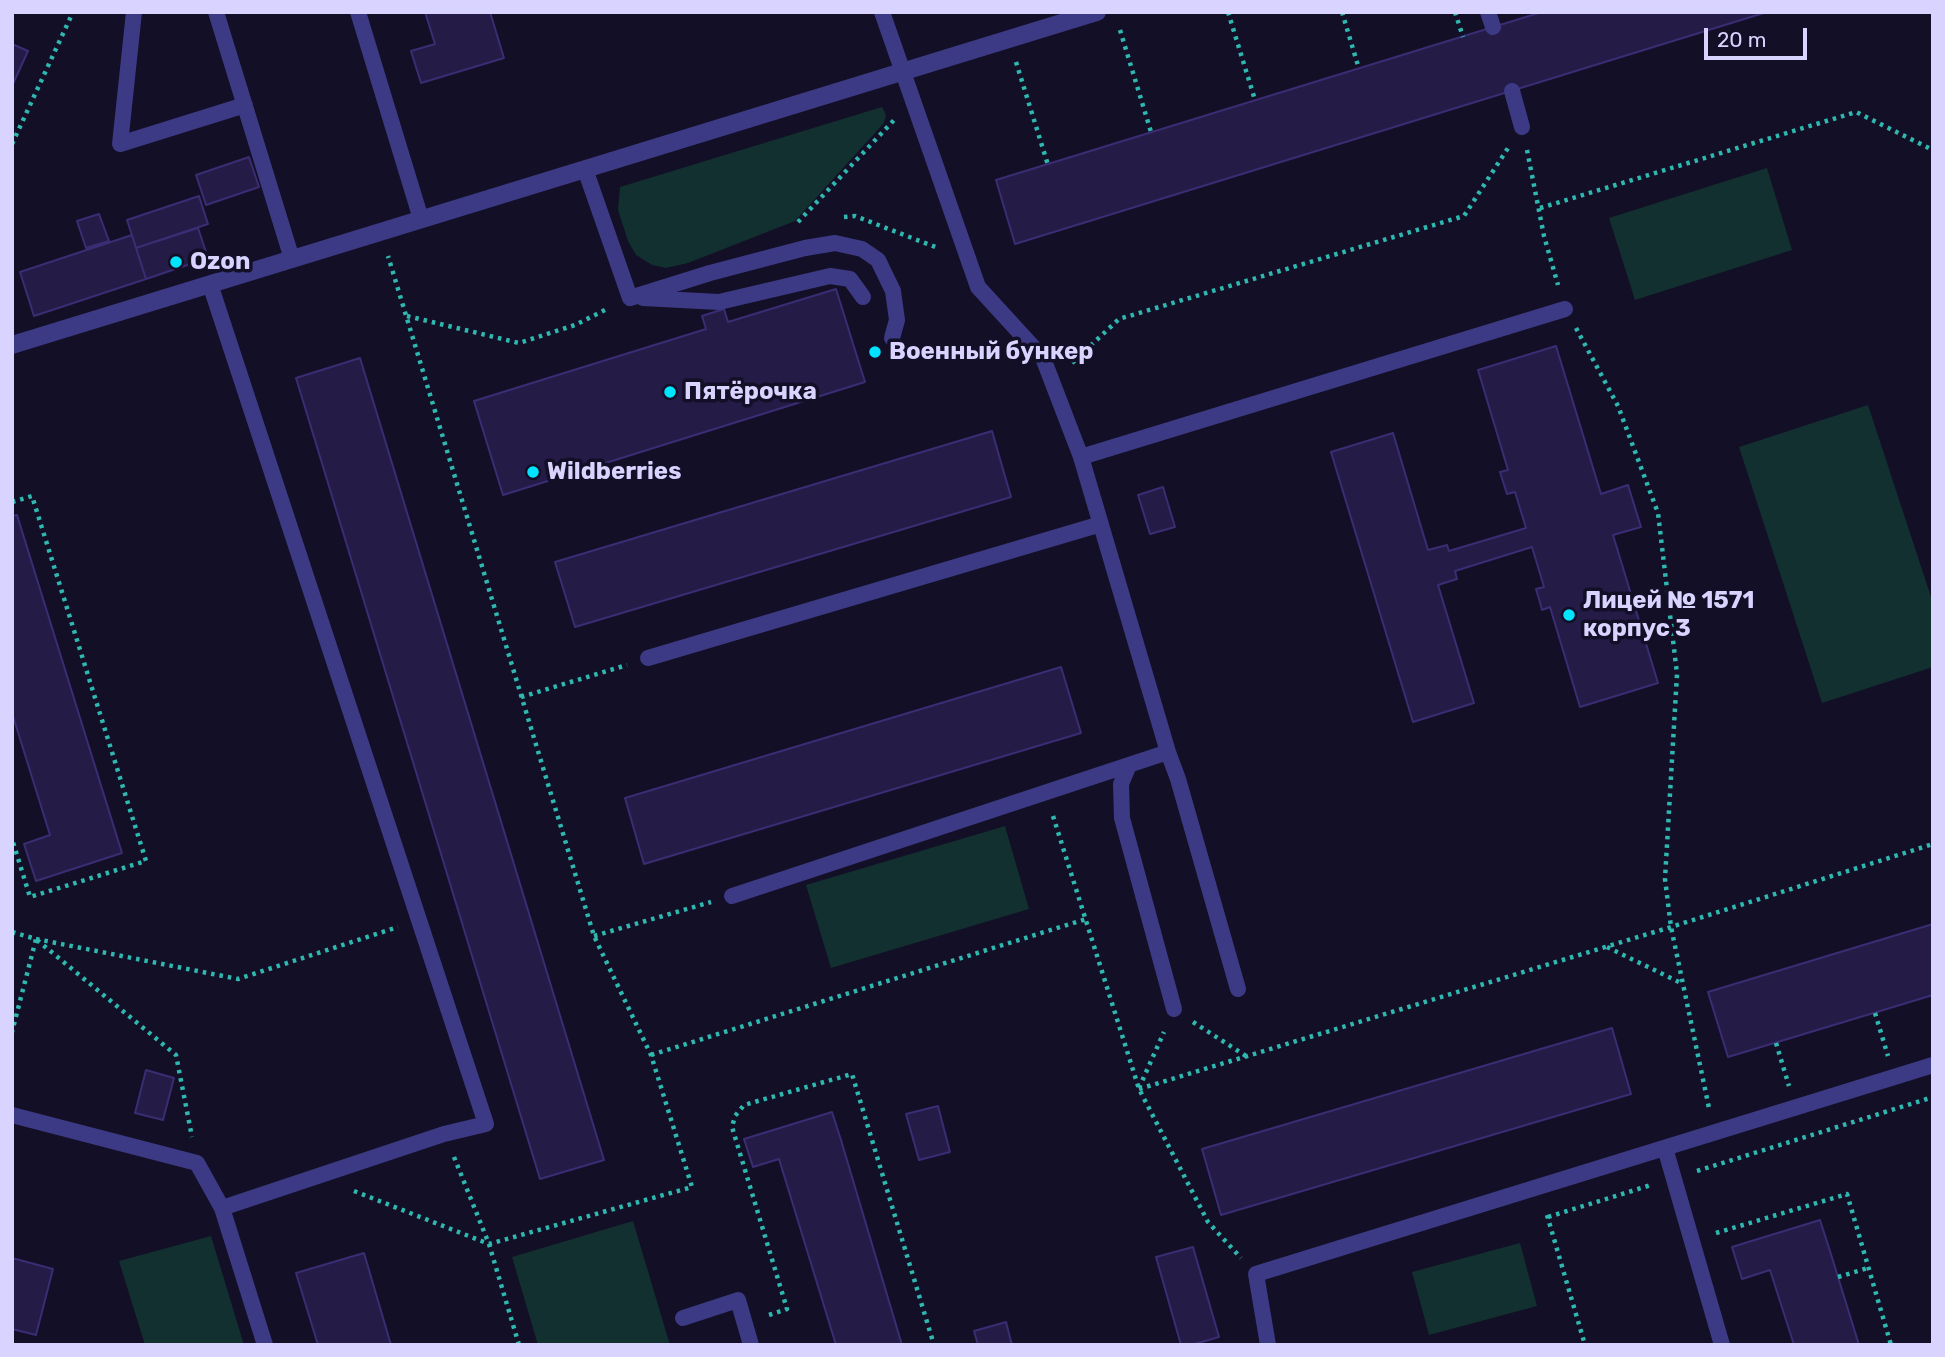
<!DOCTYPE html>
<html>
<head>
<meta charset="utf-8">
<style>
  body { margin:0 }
  #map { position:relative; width:1945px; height:1357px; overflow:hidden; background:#130f26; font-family:Rubik,sans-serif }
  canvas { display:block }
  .frame { position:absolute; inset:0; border:14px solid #d9d4ff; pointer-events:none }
  .scale { position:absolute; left:1704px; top:28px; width:103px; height:32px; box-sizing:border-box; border:4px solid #d9d4ff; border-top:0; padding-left:9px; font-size:21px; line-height:24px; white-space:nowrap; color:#d9d4ff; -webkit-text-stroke:5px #130f26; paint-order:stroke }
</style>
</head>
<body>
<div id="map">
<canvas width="1945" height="1357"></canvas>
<div class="frame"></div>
<div class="scale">20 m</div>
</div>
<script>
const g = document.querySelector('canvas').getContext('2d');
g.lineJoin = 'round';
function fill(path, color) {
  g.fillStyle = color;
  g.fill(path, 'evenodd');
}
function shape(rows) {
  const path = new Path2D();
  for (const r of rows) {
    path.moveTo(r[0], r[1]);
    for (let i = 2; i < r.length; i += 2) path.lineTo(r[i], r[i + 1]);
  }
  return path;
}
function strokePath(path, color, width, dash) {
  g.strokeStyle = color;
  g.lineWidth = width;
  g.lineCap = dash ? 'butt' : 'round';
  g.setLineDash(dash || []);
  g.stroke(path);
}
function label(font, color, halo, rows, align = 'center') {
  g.font = font + ' Rubik,sans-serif';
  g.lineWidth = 7;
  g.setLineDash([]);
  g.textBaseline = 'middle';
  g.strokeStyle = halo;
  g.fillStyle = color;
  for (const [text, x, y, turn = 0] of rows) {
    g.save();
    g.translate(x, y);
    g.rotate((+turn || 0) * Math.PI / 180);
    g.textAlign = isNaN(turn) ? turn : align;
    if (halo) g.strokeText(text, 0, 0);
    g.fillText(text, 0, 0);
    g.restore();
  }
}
fill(shape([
  [882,107,886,115,884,123,795,221,688,263,666,268,652,265,636,255,628,241,618,210,620,187],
  [1767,168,1792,250,1635,300,1609,218],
  [1868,405,1933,603,1933,667,1822,703,1739,447],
  [1005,826,1029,909,831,968,806,885],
  [633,1221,670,1345,538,1345,512,1257],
  [211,1236,244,1345,145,1345,119,1261],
  [1520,1243,1537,1306,1429,1335,1412,1272]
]), '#12302f');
const building = shape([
  [425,12,490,12,504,58,421,83,411,51,435,44,425,12],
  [1542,12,1767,12,1015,244,996,180,1542,12],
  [12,44,28,51,12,86,12,44],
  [249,157,259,187,206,205,196,175,249,157],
  [199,196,208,224,136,248,127,220,199,196],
  [99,214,109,241,86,248,77,221,99,214],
  [198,228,208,258,146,279,136,248,198,228],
  [132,235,146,279,34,316,20,272,132,235],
  [836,289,865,382,503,495,474,401,706,329,702,316,724,309,728,322,836,289],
  [1556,346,1601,494,1628,485,1641,527,1613,535,1658,683,1580,707,1550,607,1542,610,1539,599,1536,589,1544,587,1532,547,1455,571,1457,579,1438,585,1474,703,1413,722,1331,452,1393,433,1428,550,1447,545,1449,551,1526,528,1515,492,1507,494,1500,472,1508,470,1478,370,1556,346],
  [360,358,604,1160,540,1179,296,378,360,358],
  [992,431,1011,497,575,627,555,562,992,431],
  [1163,487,1175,527,1150,534,1138,495,1163,487],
  [17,515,122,853,36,881,24,844,50,835,12,713,12,516,17,515],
  [1061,667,1081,733,644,864,625,798,1061,667],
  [1933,924,1933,995,1728,1057,1708,992,1933,924],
  [1612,1028,1631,1094,1221,1215,1202,1149,1612,1028],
  [146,1070,174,1078,163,1120,135,1113,146,1070],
  [938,1106,950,1152,919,1160,906,1114,938,1106],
  [832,1112,841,1140,902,1345,836,1345,779,1159,753,1167,744,1139,832,1112],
  [1820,1220,1830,1251,1859,1345,1794,1345,1770,1270,1742,1279,1732,1247,1820,1220],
  [1193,1247,1219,1337,1191,1345,1181,1345,1156,1257,1193,1247],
  [364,1253,391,1345,318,1345,296,1273,364,1253],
  [12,1258,53,1269,36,1335,12,1329,12,1258],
  [1006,1322,1012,1345,978,1345,974,1331,1006,1322]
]);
fill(building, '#241b47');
strokePath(building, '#3b2d73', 2);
strokePath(shape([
  [1228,12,1255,100],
  [1342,12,1359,69],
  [1455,12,1463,37],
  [1120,30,1151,132],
  [1016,62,1048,165],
  [12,144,73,12],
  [1527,150,1544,236,1558,285],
  [1540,208,1856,112,1933,150],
  [844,217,855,216,938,248],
  [798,222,895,119],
  [407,316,519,343,575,325,609,308],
  [1576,328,1618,406,1658,513,1677,674,1665,879,1671,927,1709,1108],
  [1072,363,1119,319,1464,216,1508,148],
  [12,502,32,496,146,861,30,897,12,839],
  [521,697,627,665],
  [1053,816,1139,1089,1208,1222,1241,1258],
  [12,932,36,939,12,1032],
  [594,936,711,902],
  [36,939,238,979,398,927],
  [37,940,176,1055,192,1137],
  [1607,947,1681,983],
  [1875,1013,1888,1056],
  [1193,1022,1246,1056],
  [1776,1043,1789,1086],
  [651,1055,1086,919],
  [1139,1088,1164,1032],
  [1139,1089,1671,927,1933,844],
  [454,1157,489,1244,519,1345],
  [1697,1171,1933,1097],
  [354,1191,489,1244,692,1187,651,1055,594,936,388,256],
  [1547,1215,1585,1345],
  [1548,1217,1651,1185],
  [1716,1233,1847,1194,1891,1345],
  [1838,1277,1868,1268],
  [769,1315,787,1309,732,1127,735,1116,744,1105,852,1074,934,1345]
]), '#2fb8b0', 4.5, [3.5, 5]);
strokePath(shape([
  [134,12,120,144,245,105],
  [216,12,292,259],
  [358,12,421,219],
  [1488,12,1493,27],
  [1512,91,1522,127],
  [585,169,630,298,710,273,805,248,835,243,862,249,878,260,893,291,897,320,892,338],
  [210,284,486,1124,444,1134,222,1208],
  [643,298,719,302,830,276,850,279,863,297],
  [1081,457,1565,309],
  [648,658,1101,524],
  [1168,752,1178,779,1238,989],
  [1129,765,1121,784,1122,818,1174,1009],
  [732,896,1168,752,1081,457,1043,358,978,287,882,12],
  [12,1115,197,1163,222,1208,265,1345],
  [1665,1148,1722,1345],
  [683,1318,738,1300,751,1345],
  [1268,1345,1256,1274,1933,1065]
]), '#3d3a85', 16);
strokePath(shape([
  [12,345,1097,12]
]), '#3d3a85', 18);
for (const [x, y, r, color] of [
  [176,262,7,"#00e5ff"],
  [875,352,7,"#00e5ff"],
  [670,392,7,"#00e5ff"],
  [533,472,7,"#00e5ff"],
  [1569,615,7,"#00e5ff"]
]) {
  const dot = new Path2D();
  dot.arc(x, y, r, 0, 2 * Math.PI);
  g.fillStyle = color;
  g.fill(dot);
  strokePath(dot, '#130f26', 2.5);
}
label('bold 24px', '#d9d4ff', '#130f26', [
  ["Ozon",190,262],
  ["Военный бункер",889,352],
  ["Пятёрочка",684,392],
  ["Wildberries",547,472],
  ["Лицей № 1571",1583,601],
  ["корпус 3",1583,629]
], 'left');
</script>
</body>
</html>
